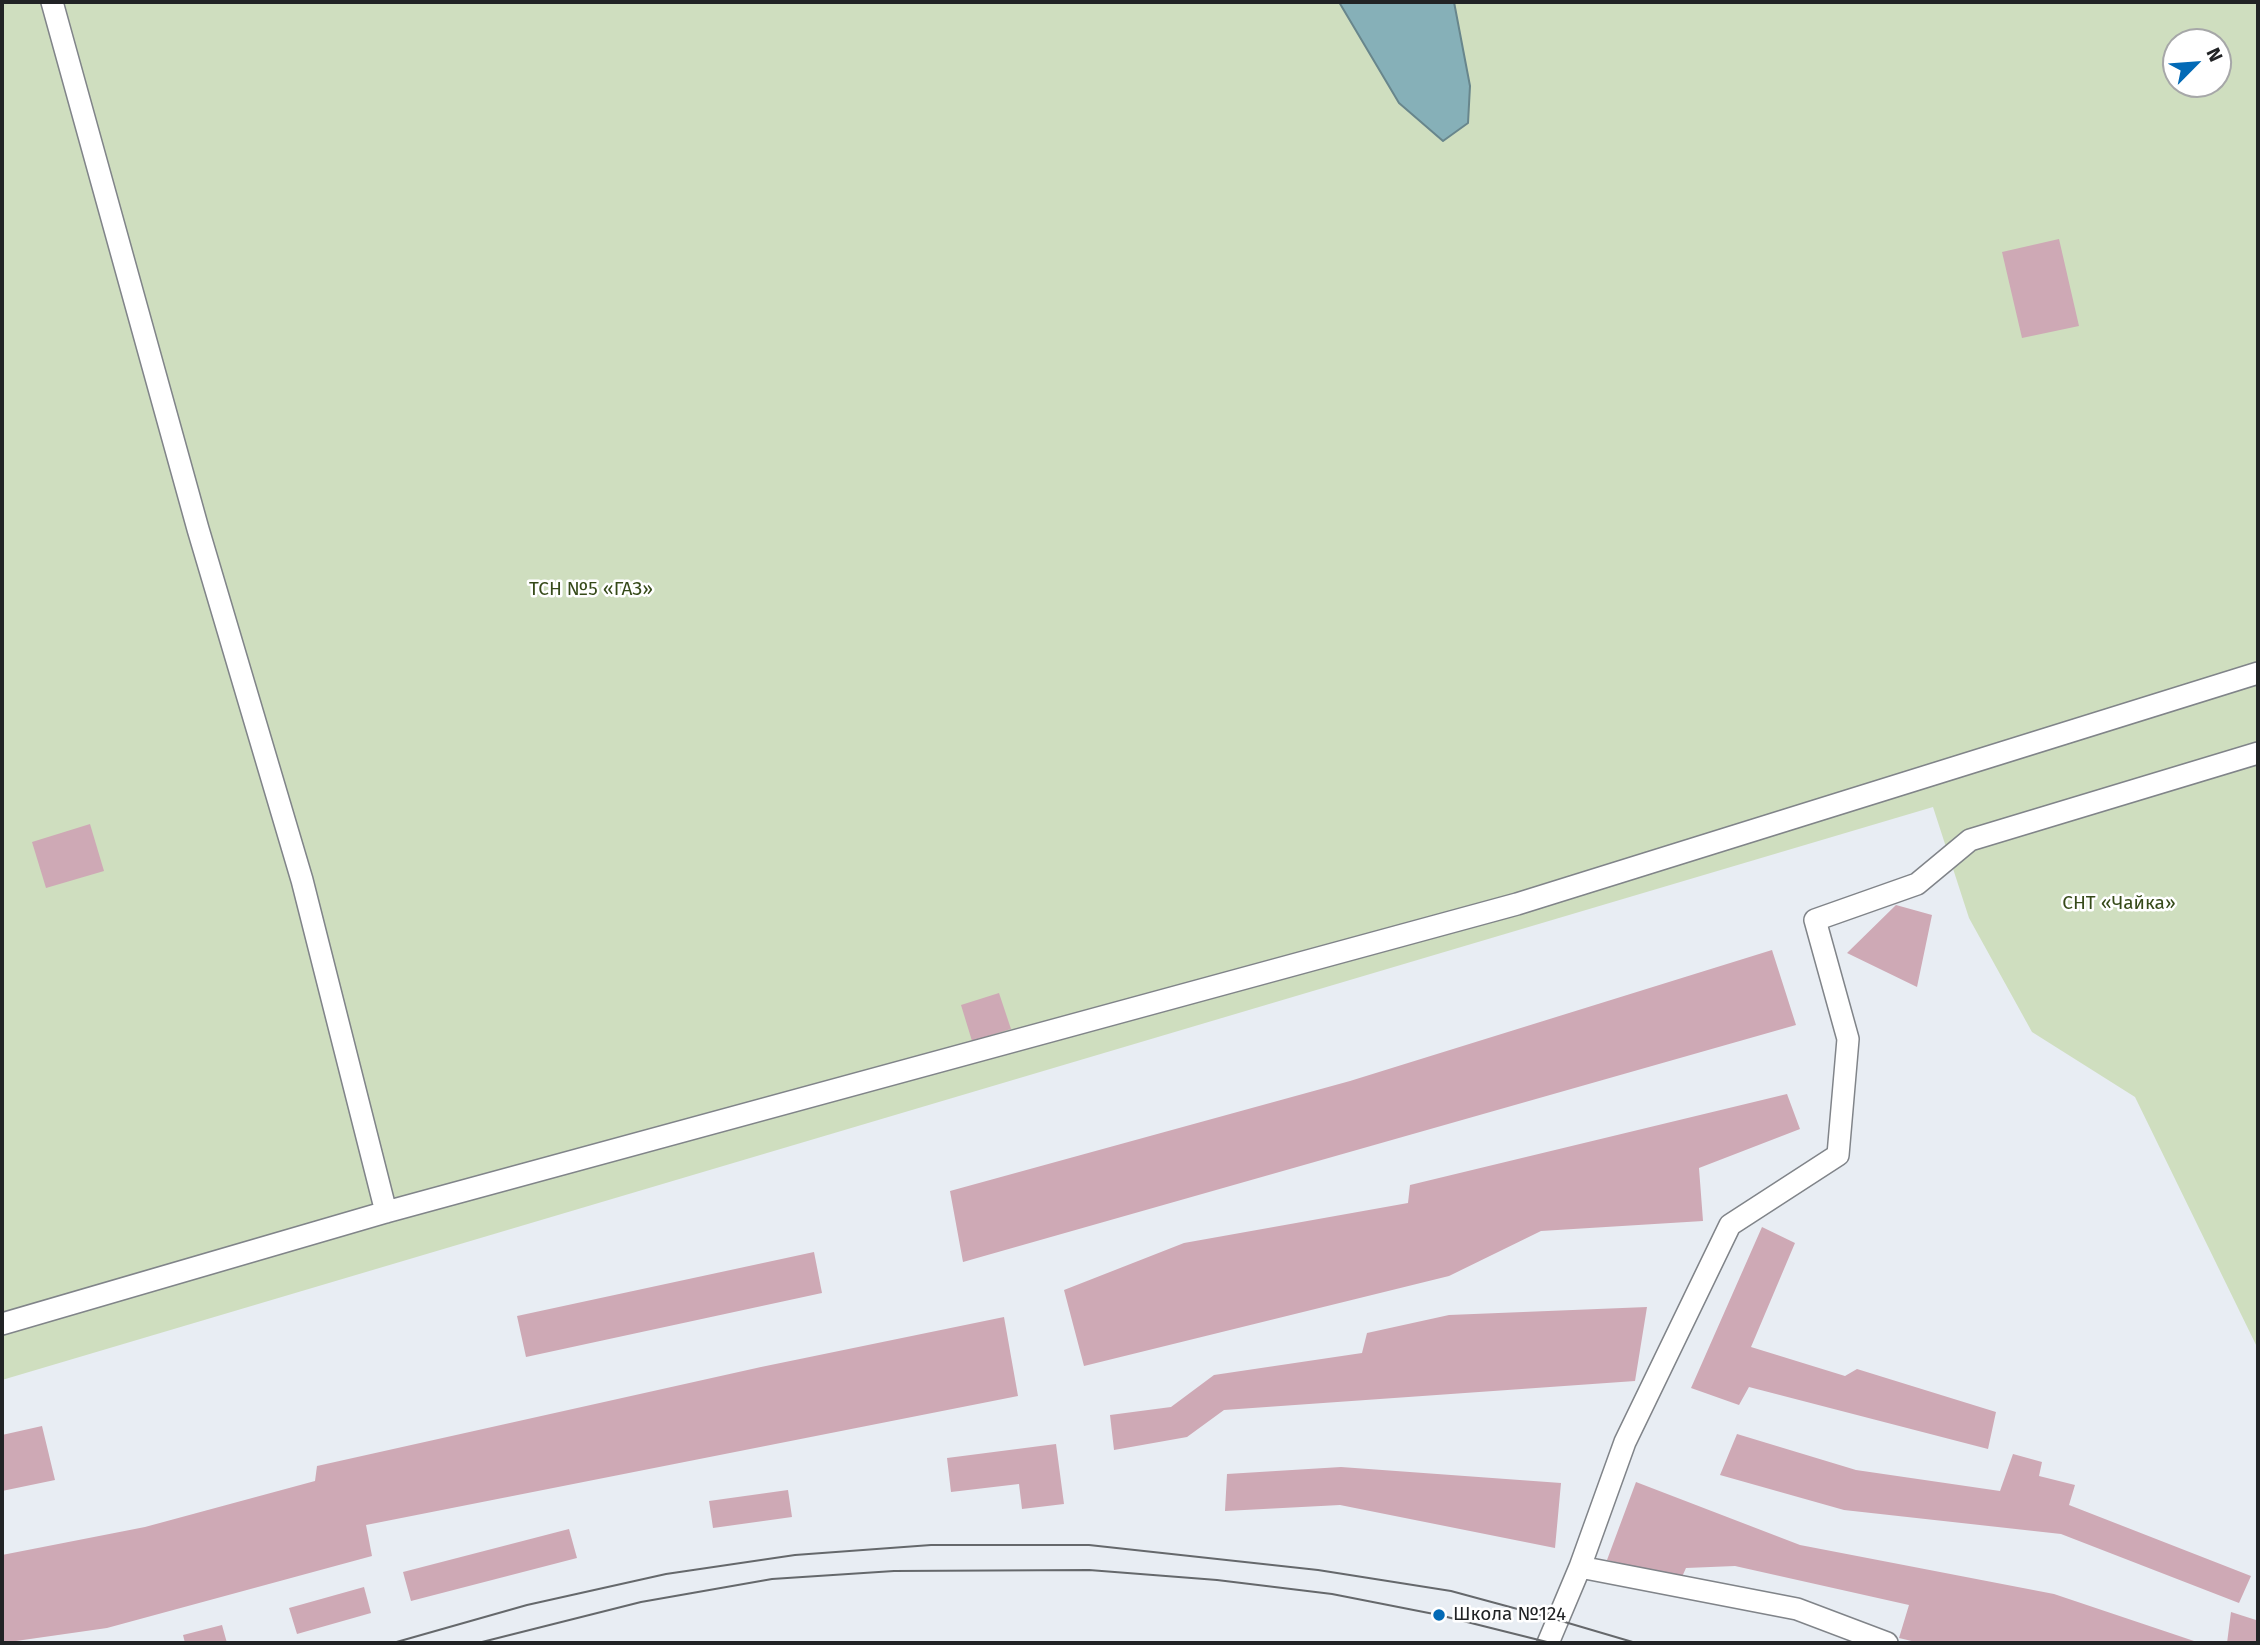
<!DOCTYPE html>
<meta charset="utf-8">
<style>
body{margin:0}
#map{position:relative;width:2260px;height:1645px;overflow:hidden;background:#e8edf3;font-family:"Fira Sans",sans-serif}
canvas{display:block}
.frame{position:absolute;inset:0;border:4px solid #212325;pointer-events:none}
.north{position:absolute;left:2162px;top:28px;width:70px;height:70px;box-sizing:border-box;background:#fff;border:2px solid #a6a7a8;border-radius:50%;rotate:65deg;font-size:19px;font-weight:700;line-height:28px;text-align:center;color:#212325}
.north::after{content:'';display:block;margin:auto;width:24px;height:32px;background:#036ab6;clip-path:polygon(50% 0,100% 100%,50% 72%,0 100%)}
</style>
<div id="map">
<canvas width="2260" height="1645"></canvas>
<div class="frame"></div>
<div class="north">N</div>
</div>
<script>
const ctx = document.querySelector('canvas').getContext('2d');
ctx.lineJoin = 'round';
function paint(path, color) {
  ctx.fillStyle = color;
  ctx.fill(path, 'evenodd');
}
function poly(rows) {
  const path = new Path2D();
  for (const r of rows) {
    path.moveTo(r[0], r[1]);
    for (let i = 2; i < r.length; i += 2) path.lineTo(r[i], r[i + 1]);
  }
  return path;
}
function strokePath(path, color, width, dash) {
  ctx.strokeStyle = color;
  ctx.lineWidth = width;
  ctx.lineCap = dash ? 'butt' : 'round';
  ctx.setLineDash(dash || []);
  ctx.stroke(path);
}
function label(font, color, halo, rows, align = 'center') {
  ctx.font = font + ' "Fira Sans",sans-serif';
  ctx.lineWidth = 5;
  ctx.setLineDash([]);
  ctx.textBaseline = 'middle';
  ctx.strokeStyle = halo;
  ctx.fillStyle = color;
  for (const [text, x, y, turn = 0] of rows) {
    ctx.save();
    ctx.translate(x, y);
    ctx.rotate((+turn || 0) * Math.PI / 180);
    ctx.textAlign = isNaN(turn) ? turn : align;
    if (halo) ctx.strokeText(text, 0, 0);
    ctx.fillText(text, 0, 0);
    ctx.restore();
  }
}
const green = poly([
 [2,2,2258,2,2258,1349,2135,1097,2032,1032,1969,918,1933,807,2,1380],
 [2176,42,2218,42,2218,84,2176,84]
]);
const water = poly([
 [1339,2,1454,2,1470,86,1468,123,1443,141,1399,103,1339,2]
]);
const building = poly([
 [2059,239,2079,326,2022,338,2002,252],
 [90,824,104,871,46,888,32,842],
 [1896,905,1932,915,1917,987,1847,953],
 [1772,950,1796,1025,963,1262,950,1191,1350,1081],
 [999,993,1011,1029,972,1041,961,1005],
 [1787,1094,1800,1129,1699,1168,1703,1221,1541,1231,1449,1276,1084,1366,1064,1290,1184,1243,1408,1203,1410,1185],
 [1762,1227,1795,1243,1751,1347,1845,1376,1857,1369,1996,1412,1988,1449,1749,1387,1739,1405,1691,1388],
 [814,1252,822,1293,526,1357,517,1316],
 [1647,1307,1635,1381,1224,1410,1187,1437,1114,1450,1110,1415,1171,1407,1214,1375,1362,1353,1367,1333,1449,1315],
 [1004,1317,1018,1396,366,1525,372,1556,107,1628,2,1643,2,1555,145,1527,315,1481,317,1466,761,1367],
 [42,1426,55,1480,2,1491,2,1435],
 [1737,1434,1856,1470,2000,1491,2013,1454,2042,1462,2039,1476,2075,1485,2069,1505,2251,1576,2239,1603,2061,1534,1844,1510,1720,1475],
 [1056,1444,1064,1504,1022,1509,1019,1484,951,1492,947,1458],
 [1341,1467,1561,1483,1555,1548,1340,1505,1225,1511,1227,1474],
 [1636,1482,1800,1545,2054,1594,2200,1643,1920,1643,1899,1638,1909,1605,1735,1566,1686,1568,1681,1579,1607,1560],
 [788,1490,792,1517,713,1528,709,1501],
 [569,1529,577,1558,411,1601,403,1572],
 [364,1587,371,1613,297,1634,289,1608],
 [2231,1612,2256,1620,2258,1643,2227,1643],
 [222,1625,227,1643,185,1643,183,1635]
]);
const lane = poly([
 [52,2,198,529,302,880,386,1212],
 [2,1324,386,1212,1517,904,2258,673],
 [1580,1567,1797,1609,1887,1643],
 [1548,1643,1580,1567,1625,1442,1730,1225,1838,1155,1848,1039,1815,920,1917,884,1970,840,2258,753]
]);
const tram = poly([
 [393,1643,527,1605,666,1574,795,1555,931,1545,1089,1545,1318,1570,1451,1591,1558,1620,1636,1643],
 [478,1643,641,1602,772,1579,894,1571,1089,1570,1217,1580,1332,1594,1439,1615,1551,1643]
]);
const markers = [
 [1439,1615,7,"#036ab6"]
];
const parkNames = [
 ["ТСН №5 «ГАЗ»",591,590],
 ["СНТ «Чайка»",2119,904]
];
const poiNames = [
 ["Школа №124",1453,1615]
];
paint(green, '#cfdebf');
paint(water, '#86b0b8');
strokePath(water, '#68868c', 2);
paint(building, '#cea9b5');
strokePath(lane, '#808489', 24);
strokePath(lane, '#fff', 21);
strokePath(tram, '#65686b', 2);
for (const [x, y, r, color] of markers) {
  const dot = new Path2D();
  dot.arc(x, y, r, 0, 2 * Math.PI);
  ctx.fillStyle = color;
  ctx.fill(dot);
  strokePath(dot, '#fff', 2.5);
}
label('19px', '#364a19', '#fff', parkNames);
label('19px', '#212325', '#fff', poiNames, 'left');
</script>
